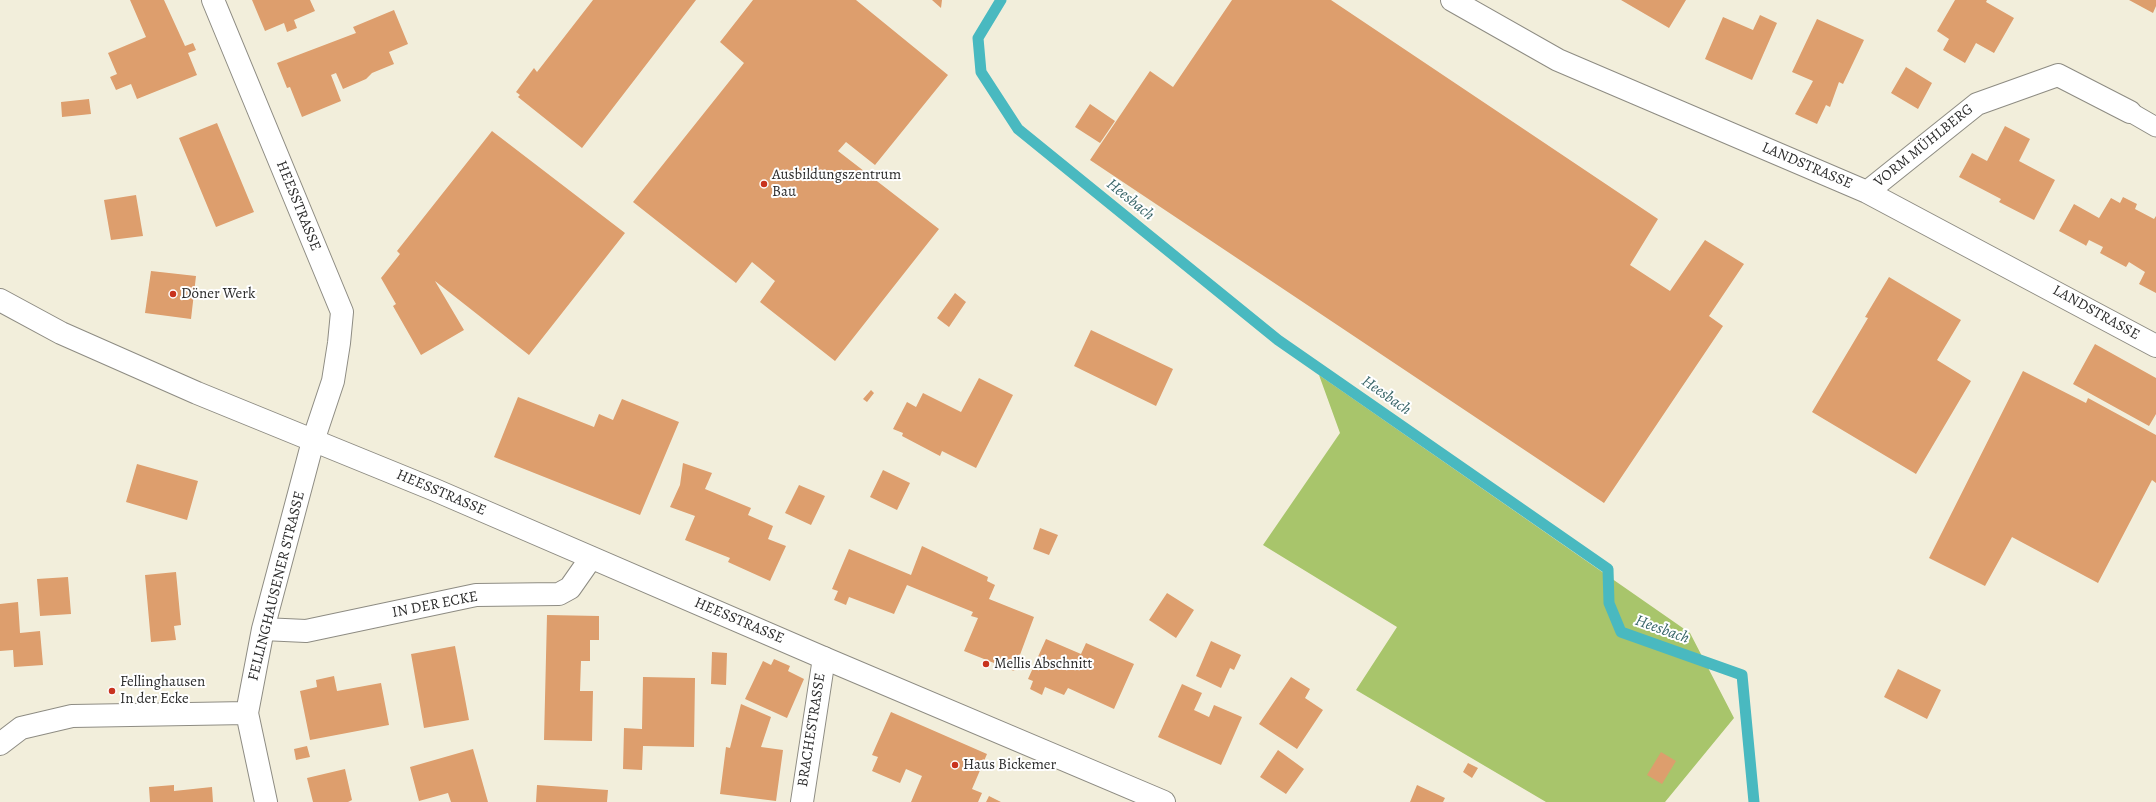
<!DOCTYPE html>
<meta charset="utf-8">
<style>
body{margin:0}
canvas{display:block;background:#f2eedb}
</style>
<canvas width="2156" height="802"></canvas>
<script>
const ctx = document.querySelector('canvas').getContext('2d');
ctx.lineJoin = 'round';
function paint(path, color) {
  ctx.fillStyle = color;
  ctx.fill(path, 'evenodd');
}
function poly(rows) {
  const path = new Path2D();
  for (const r of rows) {
    path.moveTo(r[0], r[1]);
    for (let i = 2; i < r.length; i += 2) path.lineTo(r[i], r[i + 1]);
  }
  return path;
}
function strokePath(path, color, width, dash) {
  ctx.strokeStyle = color;
  ctx.lineWidth = width;
  ctx.lineCap = dash ? 'butt' : 'round';
  ctx.setLineDash(dash || []);
  ctx.stroke(path);
}
function label(font, color, halo, rows, align = 'center') {
  ctx.font = font + ' Alegreya,serif';
  ctx.lineWidth = 4;
  ctx.setLineDash([]);
  ctx.textBaseline = 'middle';
  ctx.strokeStyle = halo;
  ctx.fillStyle = color;
  for (const [text, x, y, turn = 0] of rows) {
    ctx.save();
    ctx.translate(x, y);
    ctx.rotate((+turn || 0) * Math.PI / 180);
    ctx.textAlign = isNaN(turn) ? turn : align;
    if (halo) ctx.strokeText(text, 0, 0);
    ctx.fillText(text, 0, 0);
    ctx.restore();
  }
}
const green = poly([
 [1319,375,1690,633,1734,718,1665,802,1546,802,1356,690,1397,627,1263,545,1340,433]
]);
const stream = poly([
 [1001,0,978,38,981,72,1018,129,1278,340,1608,569,1609,603,1621,632,1742,675,1754,802]
]);
const building = poly([
 [130,0,164,0,185,46,193,43,196,50,188,53,197,75,137,99,131,84,116,90,110,77,117,74,108,53,146,37],
 [252,0,310,0,315,11,294,20,297,28,287,32,284,23,265,31],
 [593,0,696,0,582,148,518,97,520,95,516,92,534,68,537,72],
 [753,0,856,0,948,75,875,165,846,142,838,151,939,229,835,361,760,302,775,281,752,262,736,283,633,202,744,63,720,42],
 [932,0,942,0,941,8],
 [1232,0,1331,0,1658,219,1630,265,1670,291,1705,240,1744,264,1709,316,1723,326,1604,503,1090,160,1150,71,1173,87],
 [1621,0,1686,0,1669,28],
 [1955,0,1987,0,1986,2,2014,18,1994,53,1976,43,1965,63,1943,50,1949,39,1937,31],
 [2129,0,2156,0,2156,6,2153,13],
 [394,10,408,44,389,52,394,64,372,73,366,79,343,89,336,73,331,75,341,101,302,117,290,87,287,88,277,63,356,33,353,27],
 [1760,15,1777,23,1752,80,1705,59,1723,17,1753,30],
 [1817,19,1864,40,1843,84,1839,82,1830,107,1826,105,1817,124,1795,114,1813,81,1792,72],
 [1906,67,1932,83,1918,109,1891,93],
 [89,99,91,114,62,117,61,102],
 [1090,104,1115,121,1100,143,1075,127],
 [217,123,254,212,216,227,179,138],
 [2005,126,2030,139,2019,161,2055,180,2034,220,1999,202,2001,199,1959,177,1972,153,1987,161],
 [492,131,625,233,529,355,435,281,464,330,421,355,393,306,396,304,381,278,400,254,397,251],
 [136,195,143,236,111,240,104,200],
 [2123,197,2137,204,2135,209,2154,219,2156,216,2156,293,2139,284,2145,272,2129,262,2126,267,2100,253,2103,247,2089,240,2086,246,2085,245,2059,231,2074,204,2099,218,2111,198,2120,203],
 [151,271,196,276,191,319,145,313],
 [1889,277,1961,320,1937,360,1971,381,1916,474,1812,412,1868,318,1865,317],
 [955,293,966,302,949,327,937,318],
 [1091,330,1173,369,1156,406,1074,366],
 [2095,344,2156,378,2156,414,2149,426,2073,384],
 [2023,371,2086,403,2088,398,2156,435,2156,483,2152,480,2098,583,2012,537,1985,586,1929,558],
 [979,378,1013,395,976,468,942,451,940,456,902,436,903,433,893,429,907,402,916,407,923,393,961,412],
 [871,390,874,393,867,402,863,399],
 [518,397,594,427,599,414,613,420,622,399,679,422,640,515,494,457],
 [683,463,712,473,705,489,751,508,748,515,773,526,768,539,786,546,770,581,728,562,730,558,685,540,695,516,670,507,680,485],
 [137,464,198,481,187,520,126,502],
 [883,470,910,483,897,510,870,497],
 [799,485,825,496,811,525,785,513],
 [1040,528,1058,535,1049,555,1033,549],
 [922,546,988,577,987,581,995,585,989,599,1034,617,1014,671,964,651,978,618,971,616,973,612,907,585,894,614,849,597,846,605,834,600,838,591,832,589,849,549,911,575],
 [176,572,181,625,174,626,176,640,151,642,145,575],
 [68,577,71,614,40,616,37,579],
 [1167,593,1194,610,1176,638,1149,620],
 [18,602,20,633,40,631,43,665,14,667,13,650,0,651,0,604],
 [547,615,599,616,599,640,590,640,590,661,581,661,580,691,593,691,592,741,544,740],
 [1046,639,1081,654,1086,643,1134,664,1114,709,1068,688,1064,695,1045,687,1042,695,1030,689,1033,681,1028,679],
 [1211,641,1241,655,1234,670,1230,668,1221,688,1196,676],
 [455,646,469,720,424,728,411,654],
 [712,652,727,653,726,685,711,684],
 [774,659,790,666,788,671,804,679,787,718,745,699,763,661,771,665],
 [1898,669,1941,690,1927,719,1884,697],
 [334,676,337,691,381,683,389,725,310,740,300,691,317,687,316,680],
 [643,677,695,678,694,747,643,746,642,770,623,769,624,728,642,729],
 [1291,677,1310,689,1305,698,1323,710,1297,749,1259,724],
 [1182,684,1202,693,1194,710,1209,717,1214,705,1242,717,1221,765,1158,737],
 [741,704,771,717,761,747,783,750,776,801,720,794,726,747,730,748],
 [891,712,987,754,972,789,982,793,978,802,911,802,922,776,906,769,900,783,872,771,878,757,872,755],
 [307,746,310,757,296,760,294,749],
 [473,749,488,802,451,802,448,793,419,801,410,767],
 [1278,750,1304,769,1286,794,1260,777],
 [1661,752,1676,761,1662,784,1647,775],
 [1468,763,1478,768,1472,778,1463,772],
 [345,769,352,800,348,802,313,802,307,778],
 [174,785,174,791,212,787,213,802,150,802,149,787],
 [537,785,608,790,607,802,536,802],
 [1417,785,1445,798,1443,802,1410,802],
 [989,796,1001,802,986,802]
]);
const lane = poly([
 [2130,112,2156,127]
]);
const street = poly([
 [213,0,342,312,339,343,333,381,313,441,263,629,247,713,266,802],
 [1452,0,1558,60,1867,192,2156,346],
 [1867,192,1977,104,2058,75,2130,112],
 [263,629,306,631,476,595,559,594,570,588,591,558],
 [0,744,21,728,72,716,247,713],
 [802,802,824,658]
]);
const secondary = poly([
 [0,300,61,333,197,393,435,490,824,658,1164,802]
]);
const markers = [
 [764,184,4,"#c8321e"],
 [173,294,4,"#c8321e"],
 [986,664,4,"#c8321e"],
 [112,691,4,"#c8321e"],
 [955,765,4,"#c8321e"]
];
const streetNames = [
 ["VORM MÜHLBERG",1924,146,-39],
 ["LANDSTRASSE",1807,166,23],
 ["HEESSTRASSE",298,206,68],
 ["LANDSTRASSE",2096,313,29],
 ["HEESSTRASSE",441,493,23],
 ["FELLINGHAUSENER STRASSE",277,586,-76],
 ["IN DER ECKE",435,605,-11],
 ["HEESSTRASSE",739,621,23],
 ["BRACHESTRASSE",812,730,-81]
];
const poiNames = [
 ["Ausbildungszentrum",772,175],
 ["Bau",772,192],
 ["Döner Werk",181,294],
 ["Mellis Abschnitt",994,664],
 ["Fellinghausen",120,682],
 ["In der Ecke",120,699],
 ["Haus Bickemer",963,765]
];
const waterNames = [
 ["Heesbach",1130,200,39],
 ["Heesbach",1386,396,35],
 ["Heesbach",1662,630,20]
];
paint(green, '#a8c56b');
strokePath(stream, '#49b9c0', 11);
paint(building, '#dd9e6d');
strokePath(lane, '#8e8c83', 21);
strokePath(street, '#8e8c83', 24);
strokePath(secondary, '#8e8c83', 24);
strokePath(lane, '#fff', 19);
strokePath(street, '#fff', 22);
strokePath(secondary, '#fff', 22);
for (const [x, y, r, color] of markers) {
  const dot = new Path2D();
  dot.arc(x, y, r, 0, 2 * Math.PI);
  ctx.fillStyle = color;
  ctx.fill(dot);
  strokePath(dot, '#fff', 1.5);
}
label('15px', '#2b2b2b', '#fff', streetNames);
label('15px', '#2b2b2b', '#fff', poiNames, 'left');
label('italic 16px', '#376467', '#fff', waterNames);
</script>
